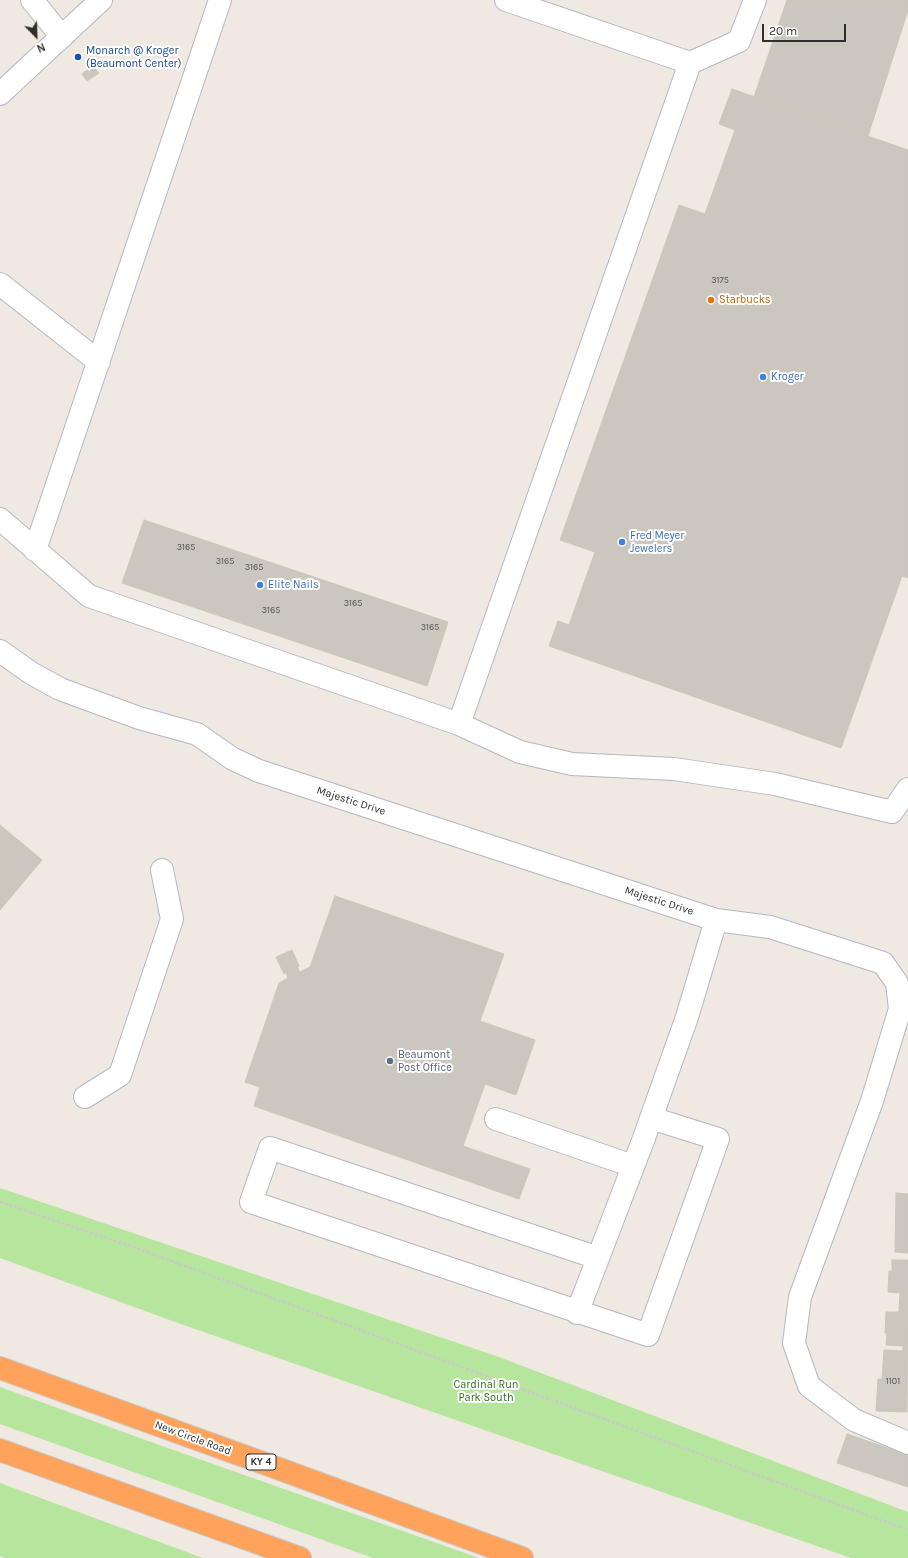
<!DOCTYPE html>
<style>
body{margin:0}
#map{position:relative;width:908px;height:1558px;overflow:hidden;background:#efe9e1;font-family:Karla,sans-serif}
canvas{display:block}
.north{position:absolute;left:16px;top:16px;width:40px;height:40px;-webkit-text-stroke:3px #fff;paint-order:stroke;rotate:157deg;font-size:11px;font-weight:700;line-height:16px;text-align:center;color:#2e2e2e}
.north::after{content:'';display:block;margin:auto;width:14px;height:18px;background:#2e2e2e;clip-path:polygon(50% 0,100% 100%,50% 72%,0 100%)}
.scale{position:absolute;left:762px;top:24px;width:84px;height:18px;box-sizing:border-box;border:2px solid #2e2e2e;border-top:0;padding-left:5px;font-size:12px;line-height:14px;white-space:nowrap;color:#2e2e2e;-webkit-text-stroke:3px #fff;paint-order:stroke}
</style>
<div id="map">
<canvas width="908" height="1558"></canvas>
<div class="north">N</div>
<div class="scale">20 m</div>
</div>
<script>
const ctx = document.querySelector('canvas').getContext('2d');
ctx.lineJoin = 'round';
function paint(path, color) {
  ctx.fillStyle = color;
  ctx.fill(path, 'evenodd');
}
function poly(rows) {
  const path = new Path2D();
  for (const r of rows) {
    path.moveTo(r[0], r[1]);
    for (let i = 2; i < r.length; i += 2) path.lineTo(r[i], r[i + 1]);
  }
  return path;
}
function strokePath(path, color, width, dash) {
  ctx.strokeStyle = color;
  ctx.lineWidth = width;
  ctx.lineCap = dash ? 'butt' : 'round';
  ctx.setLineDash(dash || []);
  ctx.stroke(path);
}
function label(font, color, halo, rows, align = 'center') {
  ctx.font = font + ' Karla,sans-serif';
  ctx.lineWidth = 4;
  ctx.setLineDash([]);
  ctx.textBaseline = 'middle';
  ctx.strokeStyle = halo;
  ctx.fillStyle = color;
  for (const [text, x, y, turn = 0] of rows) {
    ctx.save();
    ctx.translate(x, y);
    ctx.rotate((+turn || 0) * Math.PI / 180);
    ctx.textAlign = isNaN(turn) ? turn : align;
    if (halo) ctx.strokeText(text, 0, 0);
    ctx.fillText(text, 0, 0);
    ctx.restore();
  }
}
const green = poly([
 [0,1188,496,1356,908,1512,908,1558,851,1558,178,1323,0,1258],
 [0,1387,148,1441,479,1558,373,1558,0,1424],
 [0,1483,203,1558,5,1558,0,1556]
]);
const building = poly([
 [787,0,908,0,908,10,868,136,754,97,787,0],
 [93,66,99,73,87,81,82,74,93,66],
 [732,89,908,150,908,578,902,576,841,748,549,646,558,621,569,625,595,552,560,540,679,205,705,214,735,130,719,124,732,89],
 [144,520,448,622,427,686,122,583,144,520],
 [0,825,42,860,0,910,0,825],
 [335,896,504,954,480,1021,535,1040,516,1095,485,1084,463,1146,530,1169,519,1199,254,1106,260,1087,245,1082,279,983,288,978,286,972,284,974,276,957,292,950,299,966,297,967,300,972,310,967,335,896],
 [896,1193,908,1194,908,1253,895,1252,896,1193],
 [892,1260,908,1260,907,1412,876,1411,878,1379,882,1379,884,1350,903,1351,903,1346,886,1345,887,1333,885,1333,886,1312,899,1312,900,1293,888,1292,889,1271,892,1271,892,1260],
 [847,1434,908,1455,908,1487,837,1463,847,1434]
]);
const path = poly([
 [0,1202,133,1247,908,1530]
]);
const minor = poly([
 [32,0,62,37],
 [506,0,690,63],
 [0,94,101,0],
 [0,284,99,362],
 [0,519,89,596,459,724,520,752,572,764,674,769,775,784,892,812,908,789],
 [35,550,220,0],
 [0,651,31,673,60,689,139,718,197,734,233,759,259,771,716,920,770,927,883,963,897,983,900,1009,872,1101,800,1297,794,1343,809,1386,854,1420,908,1443],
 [459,724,690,63,739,41,755,0],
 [85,1097,120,1075,172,919,162,870],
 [496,1119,633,1166],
 [598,1258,270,1148,251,1202,648,1335,718,1139,651,1118],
 [577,1313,644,1138,687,1017,716,920]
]);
const highway = poly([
 [0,1368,266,1464,522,1558],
 [0,1450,300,1558]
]);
const markers = [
 [78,57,4,"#1a4fb4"],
 [711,300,4,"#e8710a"],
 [763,377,4,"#3f7fe0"],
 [622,542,4,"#3f7fe0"],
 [260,585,4,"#3f7fe0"],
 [390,1061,4,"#5c6f8a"]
];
const numberNames = [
 ["3175",720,280],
 ["3165",186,547],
 ["3165",225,561],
 ["3165",254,567],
 ["3165",353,603],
 ["3165",271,610],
 ["3165",430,627],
 ["1101",893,1381]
];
const shields = [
 [261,1462,30]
];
const shieldNames = [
 ["KY 4",261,1462]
];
const transitNames = [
 ["Monarch @ Kroger",86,51],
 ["(Beaumont Center)",86,64]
];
const foodNames = [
 ["Starbucks",719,300]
];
const shopNames = [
 ["Kroger",771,377],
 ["Fred Meyer",630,536],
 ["Jewelers",630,549],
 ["Elite Nails",268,585]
];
const streetNames = [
 ["Majestic Drive",351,801,18],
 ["Majestic Drive",659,901,18],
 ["New Circle Road",193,1438,20]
];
const serviceNames = [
 ["Beaumont",398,1055],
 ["Post Office",398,1068]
];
const parkNames = [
 ["Cardinal Run",486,1385],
 ["Park South",486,1398]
];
paint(green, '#b6e59e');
paint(building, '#cbc7bf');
strokePath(building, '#cbc5ba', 1);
strokePath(minor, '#b4b7c1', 24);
strokePath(highway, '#c9c9c9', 24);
strokePath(path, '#c9c9c9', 2.5, [3, 2]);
strokePath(minor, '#fff', 22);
strokePath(highway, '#ffa35c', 22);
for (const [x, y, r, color] of markers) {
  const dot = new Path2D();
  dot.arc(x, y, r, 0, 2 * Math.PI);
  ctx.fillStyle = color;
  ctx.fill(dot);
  strokePath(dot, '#fff', 1.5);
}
label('9px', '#555452', null, numberNames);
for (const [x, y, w] of shields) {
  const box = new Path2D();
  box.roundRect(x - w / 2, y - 8, w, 16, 3);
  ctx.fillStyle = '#fff';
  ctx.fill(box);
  strokePath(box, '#2e2e2e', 1);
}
label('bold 10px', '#2e2e2e', null, shieldNames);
label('11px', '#164399', '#fff', transitNames, 'left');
label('11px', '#c56008', '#fff', foodNames, 'left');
label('11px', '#366cbe', '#fff', shopNames, 'left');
label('11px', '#2e2e2e', '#fff', streetNames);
label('11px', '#4e5e75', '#fff', serviceNames, 'left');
label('11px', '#2c6e1b', '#fff', parkNames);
</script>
